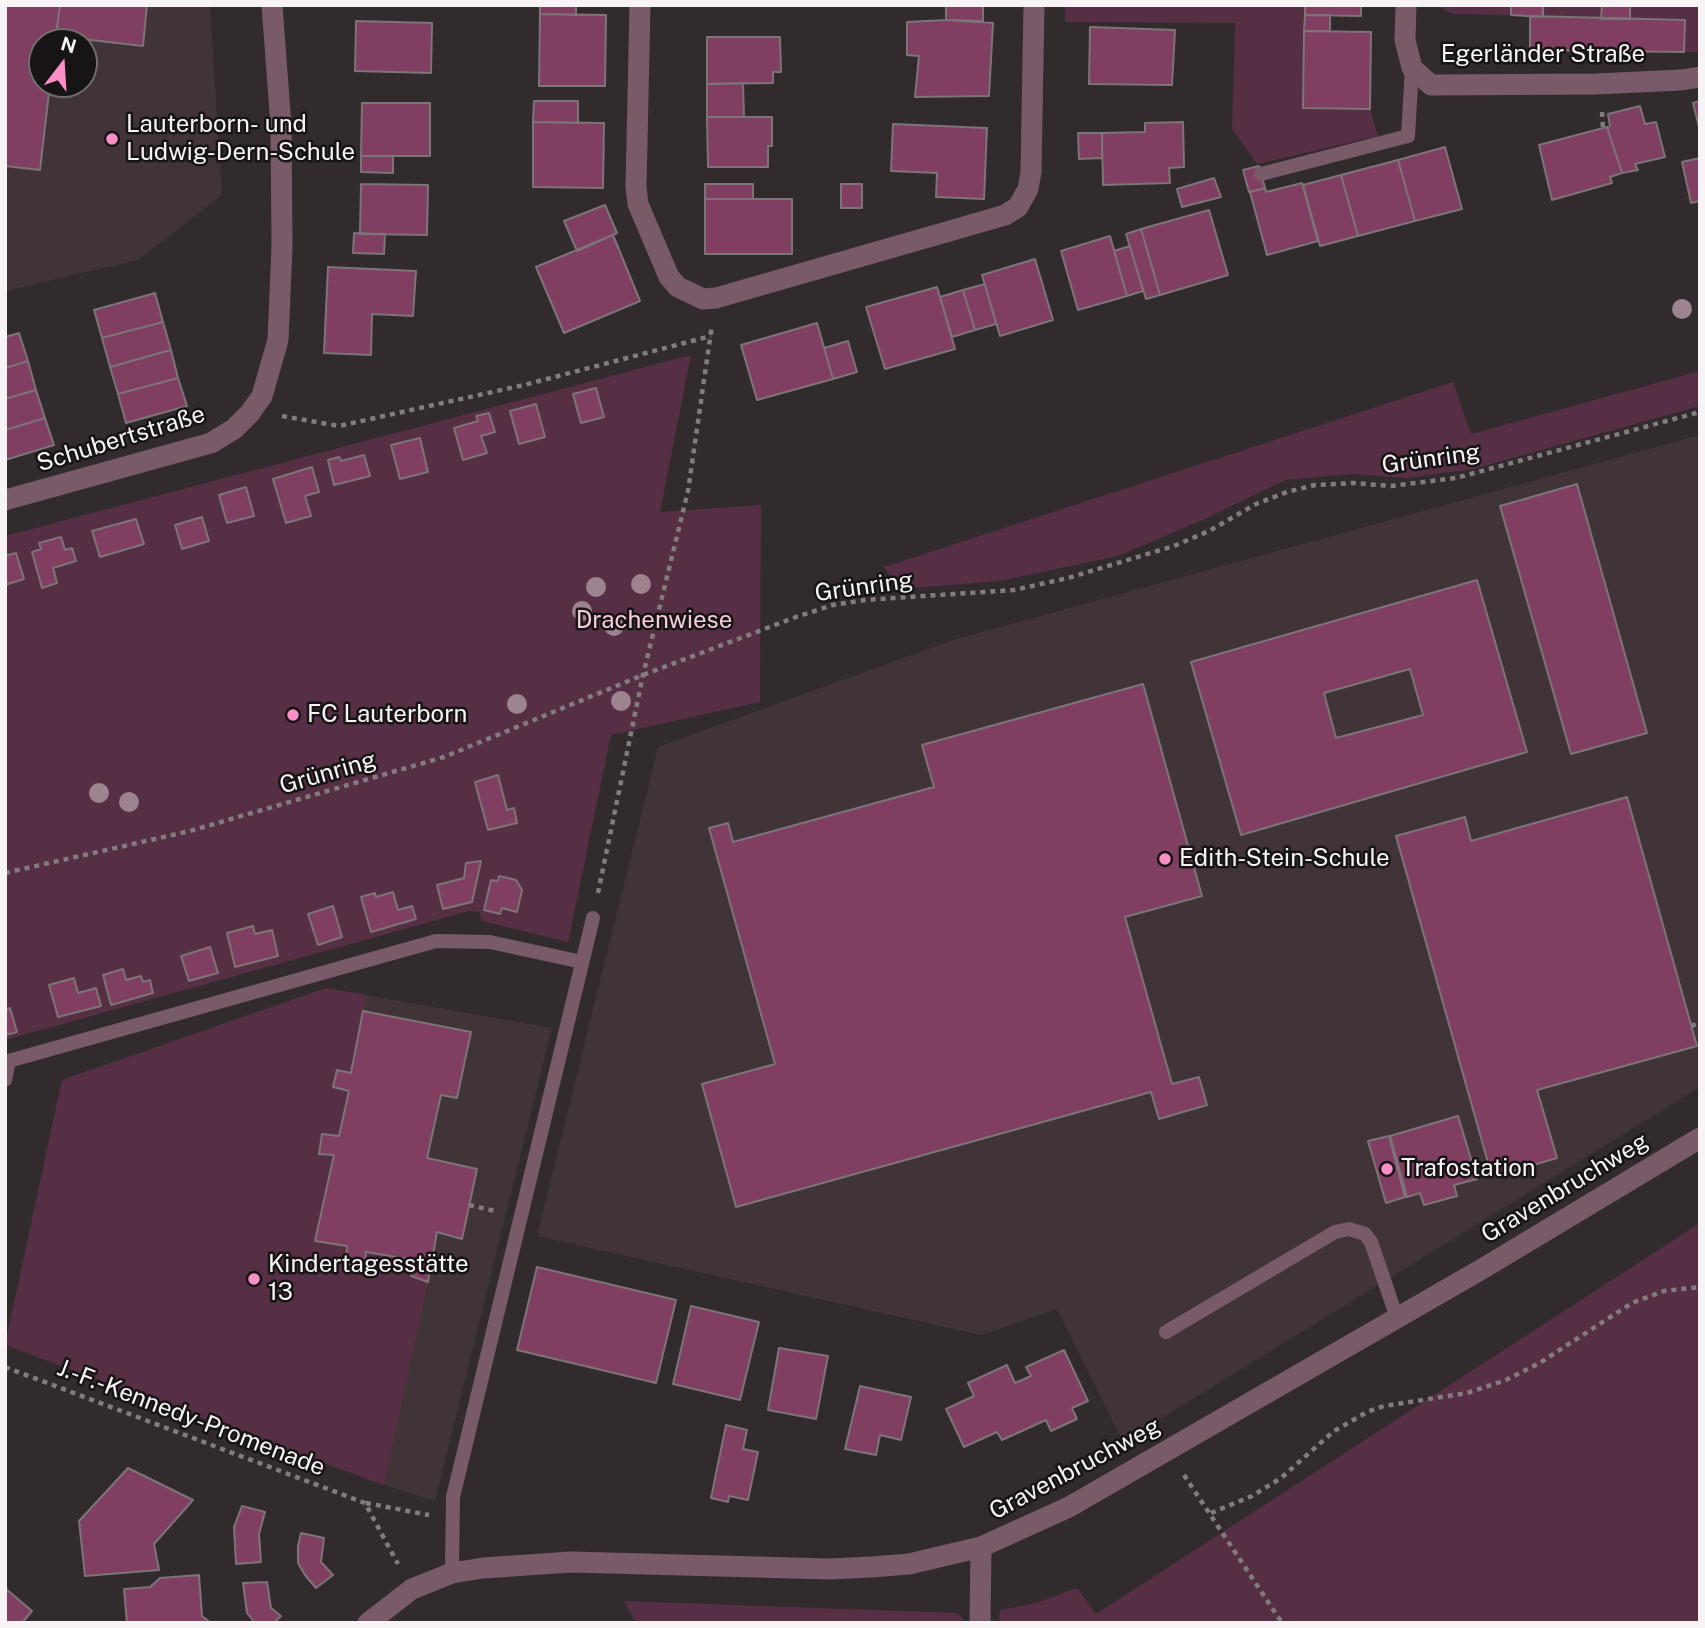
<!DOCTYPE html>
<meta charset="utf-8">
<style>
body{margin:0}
#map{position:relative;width:1705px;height:1628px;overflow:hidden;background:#312b2e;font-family:"Public Sans",sans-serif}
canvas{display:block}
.frame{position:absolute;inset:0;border:7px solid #f8f3f5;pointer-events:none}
.north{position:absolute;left:28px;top:28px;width:70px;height:70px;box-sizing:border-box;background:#171416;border:2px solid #716d6f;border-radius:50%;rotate:17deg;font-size:19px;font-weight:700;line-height:28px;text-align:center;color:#f8f3f5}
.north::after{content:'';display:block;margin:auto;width:24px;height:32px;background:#fa8fc6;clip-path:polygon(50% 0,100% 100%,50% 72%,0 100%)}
</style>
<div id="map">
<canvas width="1705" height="1628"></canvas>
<div class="frame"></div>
<div class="north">N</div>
</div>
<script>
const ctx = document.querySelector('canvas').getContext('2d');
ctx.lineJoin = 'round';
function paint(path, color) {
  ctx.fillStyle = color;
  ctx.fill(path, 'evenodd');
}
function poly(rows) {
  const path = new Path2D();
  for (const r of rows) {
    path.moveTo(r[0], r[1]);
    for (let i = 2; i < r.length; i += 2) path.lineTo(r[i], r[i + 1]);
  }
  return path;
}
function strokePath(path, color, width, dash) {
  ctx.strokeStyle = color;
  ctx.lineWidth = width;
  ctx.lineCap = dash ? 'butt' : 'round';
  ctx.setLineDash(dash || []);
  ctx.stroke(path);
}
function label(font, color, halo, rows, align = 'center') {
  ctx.font = font + ' "Public Sans",sans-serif';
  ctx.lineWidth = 5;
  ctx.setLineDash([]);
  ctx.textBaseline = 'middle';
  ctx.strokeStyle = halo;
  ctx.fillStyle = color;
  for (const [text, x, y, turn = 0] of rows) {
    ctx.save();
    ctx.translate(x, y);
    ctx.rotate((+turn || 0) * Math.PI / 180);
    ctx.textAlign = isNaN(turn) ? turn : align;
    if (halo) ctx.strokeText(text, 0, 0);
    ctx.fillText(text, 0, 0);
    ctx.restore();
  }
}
const built = poly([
 [5,5,210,5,222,195,138,260,5,291],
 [42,42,84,42,84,84,42,84],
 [1700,435,1700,1087,1123,1442,1057,1309,981,1335,537,1236,658,747,953,640],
 [326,988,552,1028,435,1501,384,1485,5,1345,62,1080]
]);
const green = poly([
 [1065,5,1305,5,1303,107,1370,109,1378,136,1257,164,1232,129,1235,23,1065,22],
 [1438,5,1511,5,1511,15,1454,14,1444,10],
 [1543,5,1602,5,1601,19,1543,17],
 [1630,5,1700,5,1700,52,1684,52,1684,20,1630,19],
 [691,355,660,512,761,505,760,702,611,735,568,942,481,921,480,912,469,911,5,1040,5,536],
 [1700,371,1700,406,1473,469,1406,478,1352,474,1285,480,1205,519,1118,556,999,581,901,589,884,567,1453,382,1471,434],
 [326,988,367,995,351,1073,337,1070,333,1087,349,1091,339,1136,322,1134,319,1153,334,1155,315,1240,347,1246,346,1264,364,1264,366,1252,414,1260,411,1276,428,1282,384,1485,5,1345,62,1080],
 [1700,1223,1700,1623,999,1623,1000,1610,1036,1603,1077,1588,1096,1614],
 [624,1601,956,1613,962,1617,965,1623,636,1623]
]);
const building = poly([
 [5,5,60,5,55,42,42,42,42,84,50,84,40,170,5,166,5,5],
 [60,5,147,5,143,46,56,36,60,5],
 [540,5,576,5,576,15,540,14,540,5],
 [946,5,983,5,983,21,946,20,946,5],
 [1305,5,1361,5,1361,16,1305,15,1305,5],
 [1511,5,1543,5,1543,17,1511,15,1511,5],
 [1602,5,1630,5,1630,19,1601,19,1602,5],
 [540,14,606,15,605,86,539,86,540,14],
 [1305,15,1330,15,1330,31,1304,31,1305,15],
 [1530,16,1685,20,1684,52,1530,50,1530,16],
 [946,20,993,23,989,96,915,97,919,56,907,55,907,22,946,20],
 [356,21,432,23,431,73,355,71,356,21],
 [1090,27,1175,30,1172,85,1089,84,1090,27],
 [1304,31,1371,32,1370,109,1303,108,1304,31],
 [707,37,780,37,781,72,773,72,773,83,707,84,707,37],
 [743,83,744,117,707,117,707,84,743,83],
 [534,101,578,101,578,123,533,122,534,101],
 [1700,101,1700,131,1693,103,1700,101],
 [362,103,430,103,430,156,361,156,362,103],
 [1640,106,1645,124,1656,122,1665,157,1635,164,1638,170,1622,173,1607,127,1610,126,1608,114,1640,106],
 [707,117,772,117,772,146,768,146,768,167,708,167,707,117],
 [533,122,604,123,603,188,533,187,533,122],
 [1183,122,1184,167,1169,168,1170,183,1103,185,1102,133,1145,132,1145,123,1183,122],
 [893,124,987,128,984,199,936,197,937,173,891,171,893,124],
 [1607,127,1622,173,1610,177,1612,183,1552,200,1539,145,1607,127],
 [1078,133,1102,133,1102,158,1079,159,1078,133],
 [1445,147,1462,209,1415,221,1398,160,1445,147],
 [361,156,393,156,393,173,361,172,361,156],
 [1700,158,1700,201,1691,203,1682,162,1700,158],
 [1398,160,1415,221,1358,236,1341,175,1398,160],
 [1259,166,1265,188,1249,192,1243,170,1259,166],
 [1341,175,1358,236,1320,246,1303,185,1341,175],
 [1214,178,1221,197,1182,207,1177,189,1214,178],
 [1302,183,1318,241,1267,255,1250,192,1265,188,1266,192,1302,183],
 [361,184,428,185,427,235,360,234,361,184],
 [705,184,753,184,753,199,705,199,705,184],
 [841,184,862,184,862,208,841,208,841,184],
 [705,199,792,199,792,254,705,254,705,199],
 [605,205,617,233,577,251,564,221,605,205],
 [1209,210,1228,275,1160,295,1141,229,1209,210],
 [1141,229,1160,295,1146,299,1126,234,1141,229],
 [354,233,385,234,384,254,353,253,354,233],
 [613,235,640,301,564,333,536,267,613,235],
 [1110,236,1127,296,1078,310,1061,251,1110,236],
 [1130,246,1143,291,1127,296,1114,251,1130,246],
 [1035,259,1053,320,1000,336,982,275,1035,259],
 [328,267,416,271,413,316,372,314,371,355,324,353,328,267],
 [985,284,996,324,975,330,963,290,985,284],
 [937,287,955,349,885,369,866,307,937,287],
 [963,290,975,330,952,337,940,297,963,290],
 [155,293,163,322,102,338,94,310,155,293],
 [163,322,171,350,110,367,102,338,163,322],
 [817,323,833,379,757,400,741,345,817,323],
 [19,333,28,361,5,368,5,337,19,333],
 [848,341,857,372,833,379,824,348,848,341],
 [171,350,178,378,118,394,110,367,171,350],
 [28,361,36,390,5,399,5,368,28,361],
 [178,378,187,406,126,423,118,394,178,378],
 [596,388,604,417,581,423,573,394,596,388],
 [36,390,45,418,5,430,5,399,36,390],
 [536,404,545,437,519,444,510,411,536,404],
 [489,413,495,432,481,436,487,453,463,460,454,428,478,421,476,416,489,413],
 [45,418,54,445,5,460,5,430,45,418],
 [420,438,428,472,400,479,391,445,420,438],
 [364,455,370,476,334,485,328,460,339,457,341,461,364,455],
 [312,467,319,492,305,496,311,516,286,523,273,479,312,467],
 [1577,484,1647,733,1571,754,1500,506,1577,484],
 [246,487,254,516,227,523,219,495,246,487],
 [202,517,209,541,182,549,175,525,202,517],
 [136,519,144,544,100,557,92,531,136,519],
 [61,537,65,550,72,548,76,561,53,568,57,583,42,588,32,552,41,549,39,543,61,537],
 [16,553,24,579,5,585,5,556,16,553],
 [1477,580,1527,752,1241,835,1191,662,1477,580],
 [1410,669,1423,715,1336,738,1324,693,1410,669],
 [1143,684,1202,896,1125,917,1172,1084,1199,1077,1207,1105,1159,1119,1151,1092,736,1207,702,1084,775,1064,709,828,728,823,733,842,934,787,922,745,1143,684],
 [498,775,507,810,514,808,517,823,488,830,475,782,498,775],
 [1627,797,1697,1046,1537,1090,1557,1158,1492,1177,1396,836,1465,817,1471,841,1627,797],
 [481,861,472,902,443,909,437,885,464,878,466,863,481,861],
 [499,876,516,880,522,890,517,912,502,908,500,914,484,910,491,880,498,881,499,876],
 [393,892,398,910,412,906,416,919,371,932,361,897,375,893,376,897,393,892],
 [333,906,342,937,318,945,308,914,333,906],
 [253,926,255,934,272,930,278,956,235,967,227,933,253,926],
 [210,947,218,973,189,981,181,956,210,947],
 [123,969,126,980,141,976,143,982,150,980,153,993,111,1005,103,975,123,969],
 [74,978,78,993,96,988,101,1006,58,1017,49,985,74,978],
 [10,1008,17,1032,5,1035,5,1009,10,1008],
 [363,1011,471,1032,457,1098,441,1095,427,1158,477,1169,462,1239,437,1232,428,1282,411,1276,414,1260,366,1252,364,1265,346,1264,347,1246,315,1241,334,1155,319,1154,322,1134,339,1136,349,1091,333,1087,337,1070,351,1073,363,1011],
 [1458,1116,1477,1179,1454,1185,1457,1196,1424,1205,1420,1193,1407,1197,1390,1136,1458,1116],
 [1389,1136,1405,1197,1386,1203,1368,1141,1389,1136],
 [537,1267,676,1300,656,1383,517,1350,537,1267],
 [691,1306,759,1322,740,1400,673,1384,691,1306],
 [779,1348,828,1356,816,1419,768,1410,779,1348],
 [1064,1350,1088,1401,1072,1408,1077,1419,1051,1431,1046,1420,1002,1440,997,1432,964,1447,946,1409,974,1396,968,1383,1007,1365,1015,1383,1031,1376,1026,1367,1064,1350],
 [860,1386,911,1397,901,1440,880,1435,876,1455,845,1449,860,1386],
 [726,1425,747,1430,743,1449,758,1452,748,1500,729,1496,728,1502,711,1498,726,1425],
 [128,1468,193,1500,154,1544,159,1570,85,1576,79,1521,128,1468],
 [242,1506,265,1512,259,1534,261,1562,236,1564,234,1527,242,1506],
 [301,1533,324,1538,321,1562,333,1575,316,1588,305,1575,298,1563,298,1546,301,1533],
 [199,1575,202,1616,211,1623,127,1623,124,1589,150,1587,160,1578,199,1575],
 [267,1582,271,1608,281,1616,274,1623,255,1623,247,1613,243,1583,267,1582],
 [5,1588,32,1611,22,1623,5,1623,5,1588]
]);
const path = poly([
 [1602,112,1603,129],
 [282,416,339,426,524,385,711,336],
 [5,873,190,831,444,757,643,675,796,617,833,605,865,600,1014,590,1068,578,1174,546,1209,531,1256,504,1287,492,1315,485,1353,483,1391,486,1456,478,1700,412],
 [598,893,643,675,688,491,712,325],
 [1691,1026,1700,1023],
 [469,1205,495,1211],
 [5,1367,365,1503,398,1564],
 [1184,1475,1282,1623],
 [366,1503,429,1515],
 [1211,1513,1252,1496,1281,1478,1334,1431,1367,1412,1384,1406,1467,1393,1506,1380,1538,1364,1632,1303,1664,1291,1700,1287]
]);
const lane = poly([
 [1261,174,1408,136,1412,68],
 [5,1062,436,941,490,942,582,962],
 [5,1080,9,1061],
 [1166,1332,1335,1232,1349,1229,1365,1234,1371,1242,1397,1318],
 [452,1573,453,1497,593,918]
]);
const street = poly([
 [640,5,636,187,638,204,669,277,678,287,703,299,716,298,988,220,1005,215,1018,207,1028,189,1031,172,1034,5],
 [1406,5,1405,40,1412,68,1431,85,1596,84,1681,80,1700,77],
 [5,500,211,443,234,429,250,413,262,396,278,340,282,247,281,126,272,5],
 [368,1623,412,1589,452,1573,483,1568,571,1562,830,1569,871,1567,909,1564,981,1547,1069,1507,1482,1269,1700,1138],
 [980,1623,981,1547]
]);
const trees = [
 [1682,309],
 [641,584],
 [596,587],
 [582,611],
 [614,626],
 [621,701],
 [517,704],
 [99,793],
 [129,802]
];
const markers = [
 [112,139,7,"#fa8fc6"],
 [293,715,7,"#fa8fc6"],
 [1165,859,7,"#fa8fc6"],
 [1387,1169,7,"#fa8fc6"],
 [254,1279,7,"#fa8fc6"]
];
const streetNames = [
 ["Egerländer Straße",1543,55],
 ["Schubertstraße",121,439,-17],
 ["Grünring",1431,459,-8],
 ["Grünring",864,587,-8],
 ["Grünring",328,773,-16],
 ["Gravenbruchweg",1565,1188,-31],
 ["J.-F.-Kennedy-Promenade",191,1418,21],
 ["Gravenbruchweg",1075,1469,-28]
];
const poiNames = [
 ["Lauterborn- und",126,125],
 ["Ludwig-Dern-Schule",126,153],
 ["FC Lauterborn",307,715],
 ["Edith-Stein-Schule",1179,859],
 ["Trafostation",1401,1169],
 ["Kindertagesstätte",268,1265],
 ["13",268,1293]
];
const parkNames = [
 ["Drachenwiese",654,621]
];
paint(built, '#403439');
paint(green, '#572f44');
paint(building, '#803e61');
strokePath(building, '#7c7478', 2);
strokePath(path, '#827c7f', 4.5, [5, 5]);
strokePath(lane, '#795a68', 14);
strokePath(street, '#795a68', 21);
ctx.fillStyle = '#9d838f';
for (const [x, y] of trees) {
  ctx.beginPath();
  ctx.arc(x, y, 10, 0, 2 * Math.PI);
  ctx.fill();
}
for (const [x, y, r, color] of markers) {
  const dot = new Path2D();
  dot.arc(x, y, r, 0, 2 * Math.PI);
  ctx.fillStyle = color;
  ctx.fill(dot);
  strokePath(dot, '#171416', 2.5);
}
label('24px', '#f8f3f5', '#171416', streetNames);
label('24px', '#f8f3f5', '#171416', poiNames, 'left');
label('24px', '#f5cbde', '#171416', parkNames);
</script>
